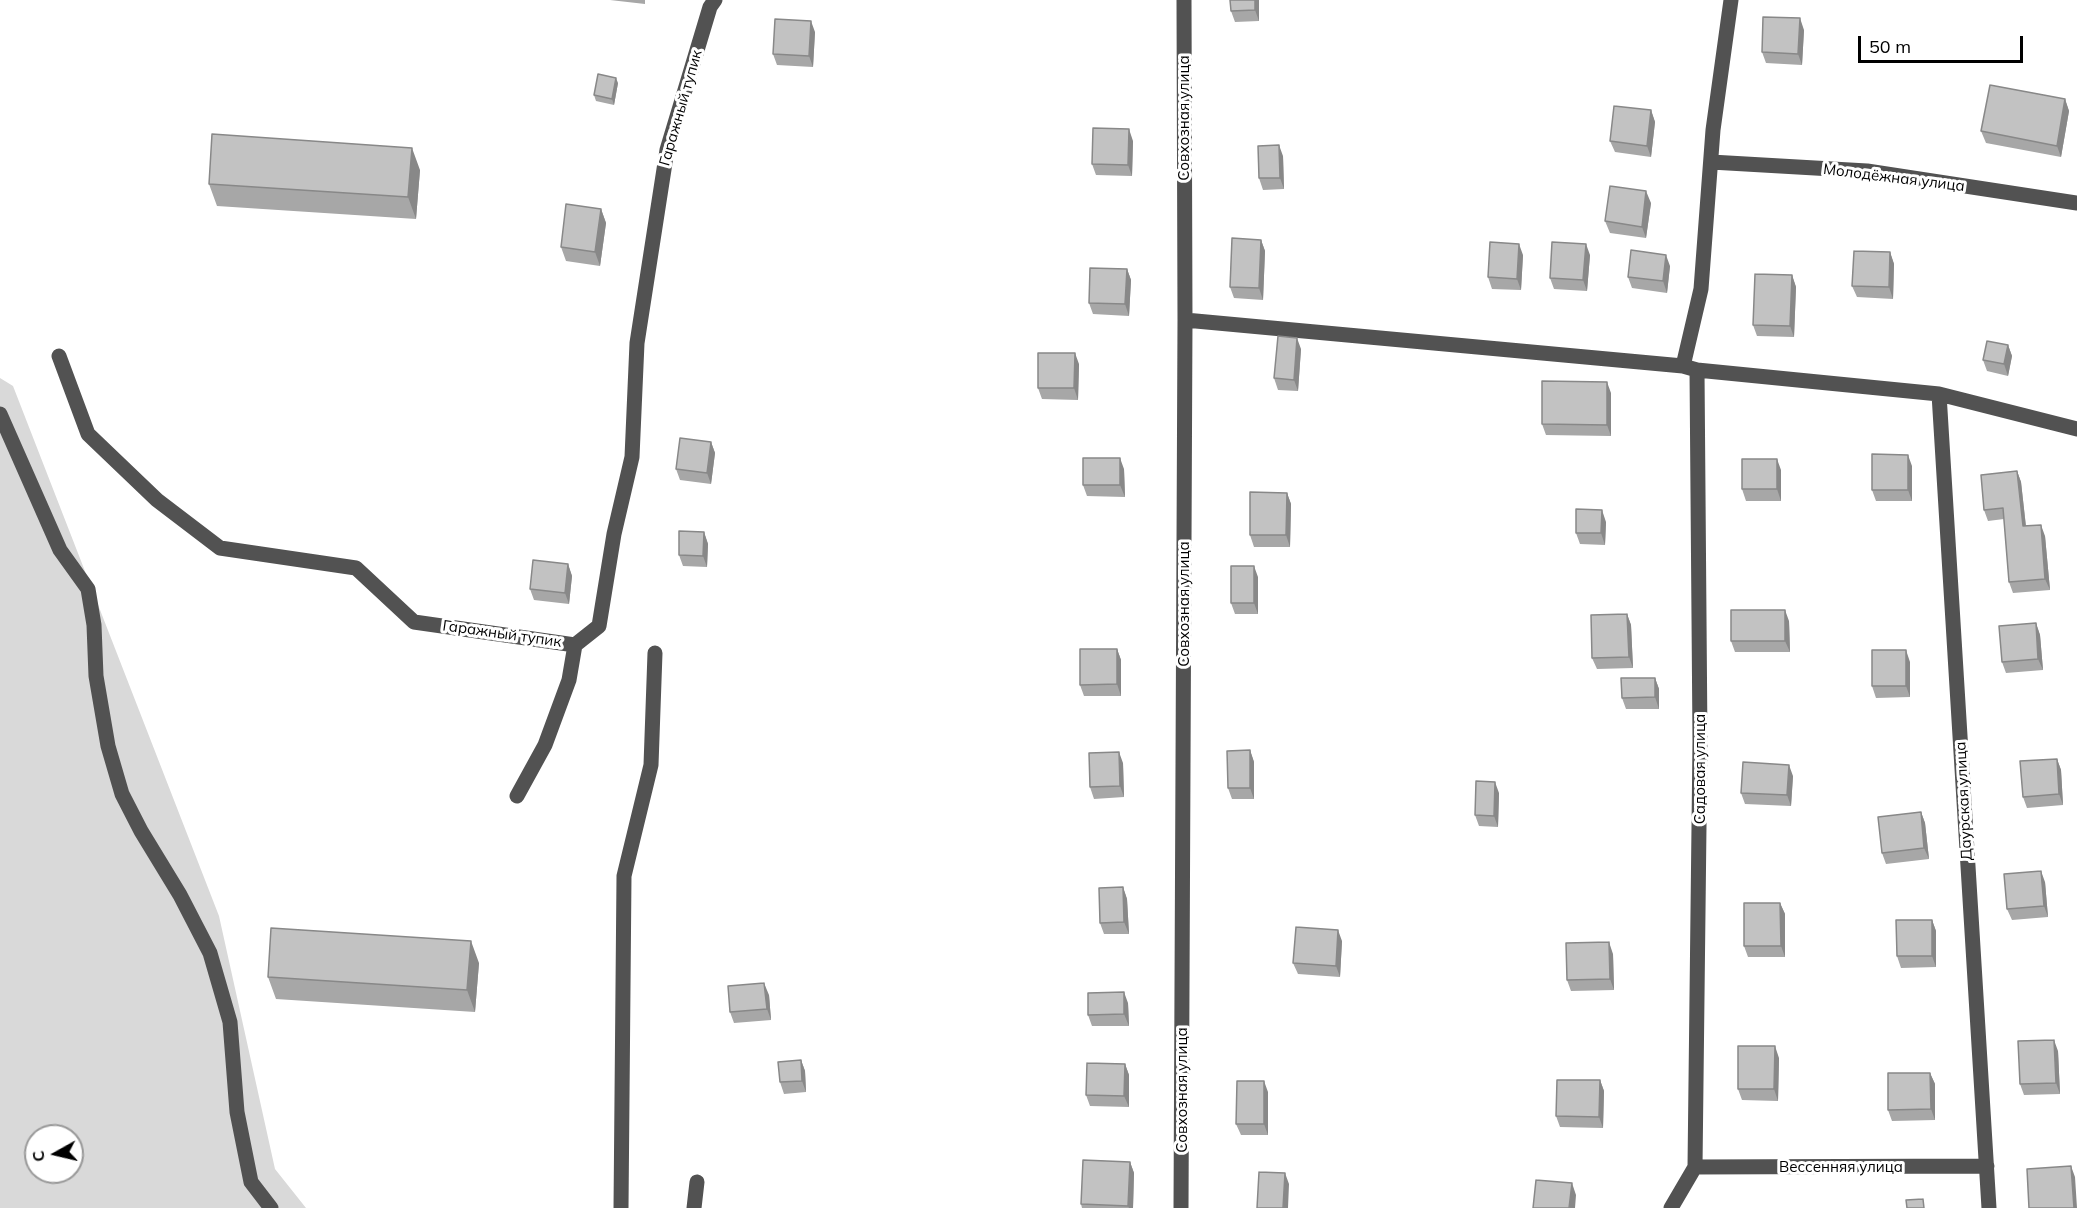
<!DOCTYPE html>
<meta charset="utf-8">
<style>
body{margin:0}
#map{position:relative;width:2077px;height:1208px;overflow:hidden;background:#fff;font-family:Mulish,sans-serif}
canvas{display:block}
.north{position:absolute;left:24px;top:1124px;width:60px;height:60px;box-sizing:border-box;background:#fff;border:2px solid #999;border-radius:50%;rotate:262deg;font-size:16px;font-weight:700;line-height:24px;text-align:center;color:#000}
.north::after{content:'';display:block;margin:auto;width:21px;height:27px;background:#000;clip-path:polygon(50% 0,100% 100%,50% 72%,0 100%)}
.scale{position:absolute;left:1858px;top:36px;width:165px;height:27px;box-sizing:border-box;border:3px solid #000;border-top:0;padding-left:8px;font-size:18px;line-height:21px;white-space:nowrap;color:#000;-webkit-text-stroke:4px #fff;paint-order:stroke}
</style>
<div id="map">
<canvas width="2077" height="1208"></canvas>
<div class="north">С</div>
<div class="scale">50 m</div>
</div>
<script>
const ctx = document.querySelector('canvas').getContext('2d');
ctx.lineJoin = 'round';
function paint(path, color) {
  ctx.fillStyle = color;
  ctx.fill(path, 'evenodd');
}
function poly(rows) {
  const path = new Path2D();
  for (const r of rows) {
    path.moveTo(r[0], r[1]);
    for (let i = 2; i < r.length; i += 2) path.lineTo(r[i], r[i + 1]);
  }
  return path;
}
function strokePath(path, color, width, dash) {
  ctx.strokeStyle = color;
  ctx.lineWidth = width;
  ctx.lineCap = dash ? 'butt' : 'round';
  ctx.setLineDash(dash || []);
  ctx.stroke(path);
}
function label(font, color, halo, rows, align = 'center') {
  ctx.font = font + ' Mulish,sans-serif';
  ctx.lineWidth = 6;
  ctx.setLineDash([]);
  ctx.textBaseline = 'middle';
  ctx.strokeStyle = halo;
  ctx.fillStyle = color;
  for (const [text, x, y, turn = 0] of rows) {
    ctx.save();
    ctx.translate(x, y);
    ctx.rotate((+turn || 0) * Math.PI / 180);
    ctx.textAlign = isNaN(turn) ? turn : align;
    if (halo) ctx.strokeText(text, 0, 0);
    ctx.fillText(text, 0, 0);
    ctx.restore();
  }
}
const green = poly([
 [0,378,13,386,219,916,275,1169,306,1208,0,1208],
 [36,1136,72,1136,72,1172,36,1172]
]);
const minor = poly([
 [1711,162,1867,171,2077,203],
 [1185,320,1683,366,1697,370,1939,394,2077,429],
 [59,356,88,434,157,500,220,548,356,568,414,622,575,645,599,626,614,534,632,457,637,343,667,150,710,7,715,0],
 [1683,366,1701,289,1713,130,1731,0],
 [1939,394,1989,1208],
 [0,414,60,550,88,589,94,625,96,676,108,746,122,794,141,831,180,895,210,953,230,1022,237,1112,251,1182,271,1208],
 [517,796,545,745,569,680,575,645],
 [1695,1167,1987,1166],
 [621,1208,624,876,651,765,655,653],
 [694,1208,697,1182],
 [1181,1208,1185,320,1184,0],
 [1671,1208,1695,1167,1700,741,1697,370]
]);
const wall = poly([
 [610,0,645,0,645,4],
 [1259,0,1259,21,1235,22,1231,11],
 [1804,30,1802,65,1766,63,1762,52],
 [815,32,813,67,777,65,773,54],
 [618,83,614,105,596,101,594,95],
 [2065,99,2069,111,2061,157,1986,143,1981,131],
 [1651,110,1655,122,1651,157,1615,152,1610,141],
 [1133,141,1132,176,1096,175,1092,164],
 [1283,156,1284,189,1263,190,1259,178],
 [420,170,416,219,217,206,209,184],
 [1651,203,1646,238,1610,233,1605,221],
 [601,209,606,223,600,266,566,261,561,247],
 [1261,240,1265,251,1263,300,1234,298,1230,287],
 [1890,252,1894,264,1893,299,1857,297,1852,286],
 [1523,255,1521,290,1492,289,1488,277],
 [1590,255,1587,291,1554,289,1550,278],
 [1670,266,1667,293,1632,288,1628,277],
 [1127,269,1131,280,1129,316,1093,314,1089,303],
 [1792,275,1796,287,1794,337,1757,336,1753,325],
 [2008,345,2012,356,2008,376,1987,371,1983,360],
 [1301,349,1298,391,1278,390,1274,378],
 [1079,364,1078,400,1042,399,1038,388],
 [1611,393,1611,436,1546,435,1542,424],
 [711,442,715,453,711,484,680,480,676,469],
 [1912,466,1912,501,1876,501,1872,490],
 [1124,469,1125,497,1087,496,1083,485],
 [1781,470,1781,501,1746,501,1742,489],
 [2017,471,2021,482,2026,526,2045,536,2050,590,2013,593,2009,582,2004,519,1988,521,1984,510],
 [1287,493,1291,504,1290,547,1254,547,1250,535],
 [1606,522,1605,545,1580,544,1576,533],
 [704,532,708,544,707,567,683,566,679,555],
 [568,564,572,576,569,604,534,600,530,589],
 [1258,577,1258,614,1235,614,1231,603],
 [1627,614,1631,625,1633,668,1597,669,1592,658],
 [1789,621,1790,652,1735,652,1731,641],
 [2036,623,2040,635,2043,670,2006,673,2002,662],
 [1117,649,1121,660,1121,696,1084,696,1080,685],
 [1910,662,1910,697,1876,698,1872,686],
 [1655,678,1659,689,1659,709,1626,709,1622,698],
 [1250,750,1254,762,1254,799,1232,799,1228,788],
 [2057,759,2061,770,2063,805,2027,808,2023,797],
 [1123,763,1124,797,1094,799,1090,787],
 [1793,776,1791,806,1745,804,1741,793],
 [1499,793,1498,827,1479,826,1475,815],
 [1921,812,1925,823,1929,859,1886,864,1882,853],
 [2045,882,2048,917,2012,920,2007,909],
 [1123,887,1127,899,1129,934,1104,934,1100,923],
 [1780,903,1785,914,1785,957,1748,957,1744,946],
 [1932,920,1936,931,1936,967,1901,968,1897,956],
 [1342,941,1340,977,1298,974,1293,963],
 [1613,954,1614,990,1571,991,1567,980],
 [479,963,475,1012,276,999,268,977],
 [769,995,771,1020,734,1023,730,1012],
 [1128,1003,1129,1026,1092,1026,1088,1015],
 [2058,1051,2060,1094,2024,1095,2020,1084],
 [1779,1058,1778,1101,1742,1100,1738,1089],
 [801,1060,805,1071,806,1092,784,1094,780,1082],
 [1125,1064,1129,1075,1129,1107,1090,1106,1086,1095],
 [1930,1073,1935,1084,1935,1120,1892,1121,1888,1110],
 [1600,1080,1604,1091,1603,1128,1560,1127,1556,1116],
 [1268,1092,1268,1135,1241,1135,1236,1124],
 [1130,1162,1134,1173,1133,1208,1082,1208,1081,1204]
]);
const shadedWall = poly([
 [1255,0,1259,0,1259,21,1255,10],
 [1800,18,1804,30,1802,65,1798,54],
 [811,21,815,32,813,67,809,56],
 [616,78,618,83,614,105,612,99],
 [2065,99,2069,111,2061,157,2057,146],
 [1651,110,1655,122,1651,157,1647,146],
 [1129,129,1133,141,1132,176,1128,165],
 [1279,145,1283,156,1284,189,1280,178],
 [412,148,420,170,416,219,408,197],
 [1646,191,1651,203,1646,238,1642,227],
 [601,209,606,223,600,266,595,252],
 [1261,240,1265,251,1263,300,1259,288],
 [1519,244,1523,255,1521,290,1517,279],
 [1586,244,1590,255,1587,291,1583,280],
 [1890,252,1894,264,1893,299,1889,287],
 [1666,255,1670,266,1667,293,1663,281],
 [1127,269,1131,280,1129,316,1125,304],
 [1792,275,1796,287,1794,337,1790,326],
 [1297,338,1301,349,1298,391,1294,380],
 [2008,345,2012,356,2008,376,2004,364],
 [1075,353,1079,364,1078,400,1074,388],
 [1607,382,1611,393,1611,436,1607,425],
 [711,442,715,453,711,484,707,473],
 [1908,455,1912,466,1912,501,1908,490],
 [1120,458,1124,469,1125,497,1120,485],
 [1777,459,1781,470,1781,501,1777,489],
 [2017,471,2021,482,2027,537,2023,526],
 [1287,493,1291,504,1290,547,1286,535],
 [1602,510,1606,522,1605,545,1601,533],
 [2041,525,2045,536,2050,590,2045,579],
 [704,532,708,544,707,567,703,556],
 [568,564,572,576,569,604,565,593],
 [1254,566,1258,577,1258,614,1254,603],
 [1785,610,1789,621,1790,652,1785,641],
 [1627,614,1631,625,1633,668,1629,657],
 [2036,623,2040,635,2043,670,2038,659],
 [1117,649,1121,660,1121,696,1117,684],
 [1906,650,1910,662,1910,697,1906,686],
 [1655,678,1659,689,1659,709,1655,697],
 [1250,750,1254,762,1254,799,1250,788],
 [1119,752,1123,763,1124,797,1120,786],
 [2057,759,2061,770,2063,805,2059,794],
 [1789,765,1793,776,1791,806,1787,795],
 [1495,782,1499,793,1498,827,1494,816],
 [1921,812,1925,823,1929,859,1924,848],
 [2041,871,2045,882,2048,917,2044,906],
 [1123,887,1127,899,1129,934,1124,922],
 [1780,903,1785,914,1785,957,1781,946],
 [1932,920,1936,931,1936,967,1932,956],
 [1338,930,1342,941,1340,977,1336,966],
 [471,941,479,963,475,1012,467,990],
 [1609,942,1613,954,1614,990,1610,979],
 [764,983,769,995,771,1020,767,1009],
 [1124,992,1128,1003,1129,1026,1124,1014],
 [2054,1040,2058,1051,2060,1094,2056,1083],
 [1775,1046,1779,1058,1778,1101,1774,1089],
 [801,1060,805,1071,806,1092,802,1081],
 [1125,1064,1129,1075,1129,1107,1124,1096],
 [1930,1073,1935,1084,1935,1120,1931,1109],
 [1600,1080,1604,1091,1603,1128,1599,1117],
 [1264,1081,1268,1092,1268,1135,1264,1124],
 [1130,1162,1134,1173,1133,1208,1129,1208,1128,1206],
 [2071,1166,2075,1177,2077,1208,2074,1208],
 [1285,1173,1289,1184,1288,1208,1283,1208],
 [1572,1183,1576,1195,1575,1208,1569,1208]
]);
const building = poly([
 [1230,0,1255,0,1255,10,1231,11,1230,0],
 [1763,17,1800,18,1798,54,1762,52,1763,17],
 [775,19,811,21,809,56,773,54,775,19],
 [598,74,616,78,612,99,594,95,598,74],
 [1990,85,2065,99,2057,146,1981,131,1990,85],
 [1614,106,1651,110,1647,146,1610,141,1614,106],
 [1093,128,1129,129,1128,165,1092,164,1093,128],
 [212,134,412,148,408,197,209,184,212,134],
 [1279,145,1280,178,1259,178,1258,146,1279,145],
 [1610,186,1646,191,1642,227,1605,221,1610,186],
 [566,204,601,209,595,252,561,247,566,204],
 [1232,238,1261,240,1259,288,1230,287,1232,238],
 [1490,242,1519,244,1517,279,1488,277,1490,242],
 [1552,242,1586,244,1583,280,1550,278,1552,242],
 [1631,250,1666,255,1663,281,1628,277,1631,250],
 [1854,251,1890,252,1889,287,1852,286,1854,251],
 [1090,268,1127,269,1125,304,1089,303,1090,268],
 [1755,274,1792,275,1790,326,1753,325,1755,274],
 [1278,336,1297,338,1294,380,1274,378,1278,336],
 [1987,341,2008,345,2004,364,1983,360,1987,341],
 [1038,353,1075,353,1074,388,1038,388,1038,353],
 [1542,381,1607,382,1607,425,1542,424,1542,381],
 [680,438,711,442,707,473,676,469,680,438],
 [1872,454,1908,455,1908,490,1872,490,1872,454],
 [1083,458,1120,458,1120,485,1083,485,1083,458],
 [1742,459,1777,459,1777,489,1742,489,1742,459],
 [2017,471,2023,526,2041,525,2045,579,2009,582,2003,508,1984,510,1981,475,2017,471],
 [1250,492,1287,493,1286,535,1250,535,1250,492],
 [1576,509,1602,510,1601,533,1576,533,1576,509],
 [679,531,704,532,703,556,679,555,679,531],
 [533,560,568,564,565,593,530,589,533,560],
 [1231,566,1254,566,1254,603,1231,603,1231,566],
 [1731,610,1785,610,1785,641,1731,641,1731,610],
 [1627,614,1629,657,1592,658,1591,615,1627,614],
 [2036,623,2038,659,2002,662,1999,626,2036,623],
 [1080,649,1117,649,1117,684,1080,685,1080,649],
 [1872,650,1906,650,1906,686,1872,686,1872,650],
 [1621,678,1655,678,1655,697,1622,698,1621,678],
 [1250,750,1250,788,1228,788,1227,751,1250,750],
 [1119,752,1120,786,1090,787,1089,753,1119,752],
 [2057,759,2059,794,2023,797,2020,761,2057,759],
 [1743,762,1789,765,1787,795,1741,793,1743,762],
 [1476,781,1495,782,1494,816,1475,815,1476,781],
 [1921,812,1924,848,1882,853,1878,817,1921,812],
 [2041,871,2044,906,2007,909,2004,874,2041,871],
 [1123,887,1124,922,1100,923,1099,888,1123,887],
 [1744,903,1780,903,1781,946,1744,946,1744,903],
 [1896,920,1932,920,1932,956,1897,956,1896,920],
 [1296,927,1338,930,1336,966,1293,963,1296,927],
 [271,928,471,941,467,990,268,977,271,928],
 [1609,942,1610,979,1567,980,1566,943,1609,942],
 [764,983,767,1009,730,1012,728,986,764,983],
 [1124,992,1124,1014,1088,1015,1088,993,1124,992],
 [2054,1040,2056,1083,2020,1084,2018,1041,2054,1040],
 [1738,1046,1775,1046,1774,1089,1738,1089,1738,1046],
 [801,1060,802,1081,780,1082,778,1062,801,1060],
 [1087,1063,1125,1064,1124,1096,1086,1095,1087,1063],
 [1888,1073,1930,1073,1931,1109,1888,1110,1888,1073],
 [1557,1080,1600,1080,1599,1117,1556,1116,1557,1080],
 [1237,1081,1264,1081,1264,1124,1236,1124,1237,1081],
 [1083,1160,1130,1162,1128,1206,1081,1204,1083,1160],
 [2071,1166,2074,1208,2029,1208,2027,1169,2071,1166],
 [1259,1172,1285,1173,1283,1208,1257,1208,1259,1172],
 [1536,1180,1572,1183,1569,1208,1533,1208,1536,1180],
 [1923,1199,1924,1208,1907,1208,1906,1200,1923,1199]
]);
const streetNames = [
 ["Гаражный тупик",681,108,-74],
 ["Совхозная улица",1184,118,-90],
 ["Молодёжная улица",1894,178,7],
 ["Совхозная улица",1184,604,-90],
 ["Гаражный тупик",502,634,8],
 ["Садовая улица",1700,769,-90],
 ["Даурская улица",1964,801,-93],
 ["Совхозная улица",1182,1090,-90],
 ["Вессенняя улица",1841,1167]
];
paint(green, '#d9d9d9');
strokePath(minor, '#525252', 15);
paint(wall, '#a7a7a7');
paint(shadedWall, '#888');
paint(building, '#c2c2c2');
strokePath(building, '#888', 1.5);
label('15px', '#000', '#fff', streetNames);
</script>
